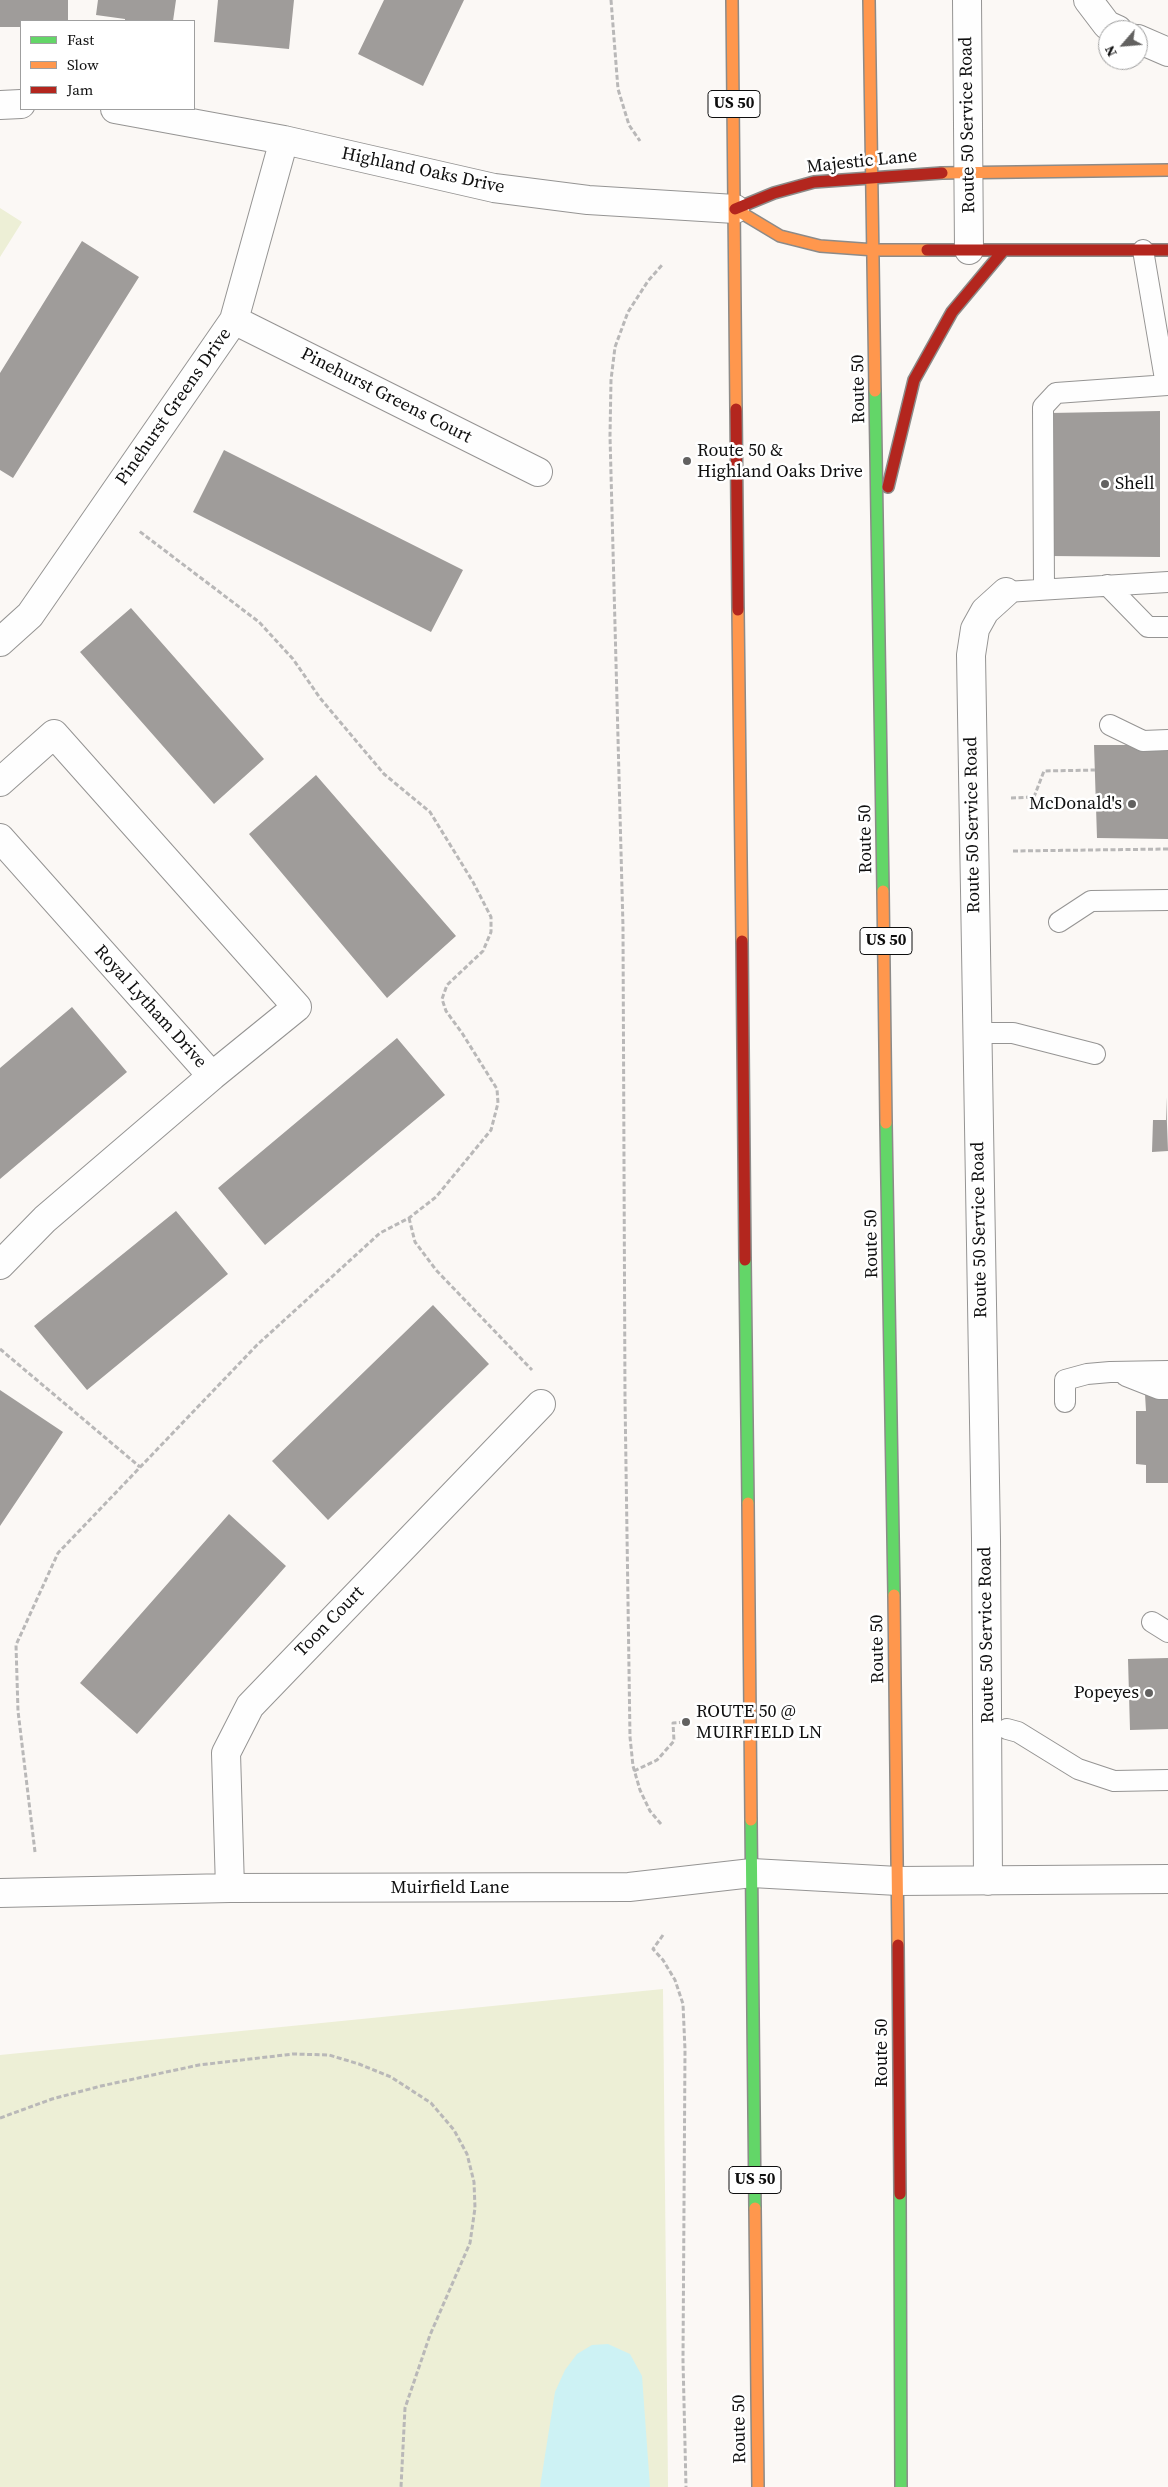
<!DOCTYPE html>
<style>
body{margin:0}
#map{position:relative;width:1168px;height:2487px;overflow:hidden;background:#fbf8f5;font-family:"Source Serif 4",serif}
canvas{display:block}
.legend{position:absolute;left:20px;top:20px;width:175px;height:90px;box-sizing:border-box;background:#fff;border:1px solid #9f9f9f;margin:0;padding:6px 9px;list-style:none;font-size:15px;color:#0f0f0f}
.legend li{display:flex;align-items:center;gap:10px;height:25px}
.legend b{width:25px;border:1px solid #9f9f9f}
.north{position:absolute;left:1098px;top:20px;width:50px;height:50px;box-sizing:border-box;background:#fff;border:1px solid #9f9f9f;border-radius:50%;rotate:243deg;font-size:14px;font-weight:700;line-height:20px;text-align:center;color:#0f0f0f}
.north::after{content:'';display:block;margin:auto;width:18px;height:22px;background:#626160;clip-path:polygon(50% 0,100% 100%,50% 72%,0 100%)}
</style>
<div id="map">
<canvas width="1168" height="2487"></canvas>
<ul class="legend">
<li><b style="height:6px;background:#63d668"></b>Fast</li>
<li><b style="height:6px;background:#ff974d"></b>Slow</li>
<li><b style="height:6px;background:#b3261e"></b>Jam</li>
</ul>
<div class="north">N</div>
</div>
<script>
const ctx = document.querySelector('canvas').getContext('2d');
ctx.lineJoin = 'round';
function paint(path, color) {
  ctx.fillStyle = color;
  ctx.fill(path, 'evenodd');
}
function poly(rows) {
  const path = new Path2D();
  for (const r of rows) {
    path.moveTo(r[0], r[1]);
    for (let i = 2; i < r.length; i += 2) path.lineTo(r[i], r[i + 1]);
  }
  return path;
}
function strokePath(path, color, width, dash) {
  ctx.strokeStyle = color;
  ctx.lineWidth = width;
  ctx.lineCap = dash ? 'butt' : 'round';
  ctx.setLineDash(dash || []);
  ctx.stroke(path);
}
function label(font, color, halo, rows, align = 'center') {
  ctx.font = font + ' "Source Serif 4",serif';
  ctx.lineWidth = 5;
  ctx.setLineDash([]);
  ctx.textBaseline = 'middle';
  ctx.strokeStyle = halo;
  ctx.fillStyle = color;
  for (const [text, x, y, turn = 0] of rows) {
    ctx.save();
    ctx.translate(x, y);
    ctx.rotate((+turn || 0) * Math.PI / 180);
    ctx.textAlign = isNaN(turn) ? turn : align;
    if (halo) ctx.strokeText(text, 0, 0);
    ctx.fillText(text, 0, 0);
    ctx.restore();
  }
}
const green = poly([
 [0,208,22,222,0,257],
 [663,1989,668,2487,0,2487,0,2055]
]);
const water = poly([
 [608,2344,630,2354,642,2376,650,2487,540,2487,555,2392,565,2370,577,2354,592,2345]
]);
const building = poly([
 [0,0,68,0,68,21,21,21,21,27,0,27],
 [98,0,176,0,173,21,125,21,125,19,96,15],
 [218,0,294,0,289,49,214,42],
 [384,0,464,0,423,86,358,54],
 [82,241,139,277,13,478,0,470,0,373],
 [1160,411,1160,557,1051,556,1050,413],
 [224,450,463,570,431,632,193,512],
 [131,608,264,759,214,804,80,652],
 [1094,745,1168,745,1168,839,1097,838],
 [316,775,456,936,387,998,249,834],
 [72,1007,127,1072,0,1179,0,1068],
 [397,1038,445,1095,265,1245,218,1188],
 [1166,1097,1168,1151,1152,1152,1153,1120,1166,1120],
 [176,1211,228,1274,87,1390,34,1326],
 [433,1305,489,1364,328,1520,272,1461],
 [0,1390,63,1432,0,1526],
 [1145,1394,1168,1394,1168,1483,1146,1483,1146,1465,1136,1464,1136,1411,1146,1411],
 [229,1514,286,1566,137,1734,80,1683],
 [1168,1658,1168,1729,1130,1730,1128,1659]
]);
const path = poly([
 [611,0,618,89,629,125,640,141],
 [1011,798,1034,797,1044,771,1095,770],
 [1013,851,1168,849],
 [409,1218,415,1242,436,1270,532,1370],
 [0,1349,140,1467],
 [634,1771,657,1760,674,1741,673,1723,686,1722],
 [661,1824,650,1811,640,1790,633,1766,630,1737,625,1398,623,927,610,436,611,380,615,347,628,312,648,281,663,264],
 [35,1852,18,1711,16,1645,58,1553,257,1345,380,1233,409,1218,436,1197,491,1130,498,1103,497,1089,462,1033,446,1011,442,999,447,985,483,951,491,932,491,917,473,882,430,812,384,774,320,698,293,659,259,622,139,531],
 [663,1935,653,1949,663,1960,675,1980,683,2004,685,2050,683,2360,686,2487],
 [0,2118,52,2099,101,2086,199,2065,293,2054,329,2055,359,2064,391,2077,431,2103,454,2130,467,2154,474,2182,475,2208,470,2243,430,2335,405,2408,401,2487]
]);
const lane = poly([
 [1143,250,1166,385],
 [1107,585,1148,627,1168,627],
 [1044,588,1043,407,1056,393,1168,385],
 [1006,592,1168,582],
 [1110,725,1143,741,1168,740],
 [1059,922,1091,901,1168,900],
 [977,1033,1013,1033,1095,1054],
 [1126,1376,1159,1389,1168,1389],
 [1065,1402,1065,1380,1087,1374,1110,1372,1168,1371],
 [1152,1622,1168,1632],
 [1007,1729,1018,1732,1078,1769,1114,1781,1168,1780]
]);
const street = poly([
 [967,0,969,250],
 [1088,0,1107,25,1118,30],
 [1138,39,1168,52],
 [0,105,21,104],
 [115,109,284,140,494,188,588,200,735,209],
 [234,320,538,472],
 [0,642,30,615,234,320,284,140],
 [0,782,54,734,297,1007,212,1076],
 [0,838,212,1076,45,1219,0,1265],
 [988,1881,986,1539,971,655,975,629,985,611,1006,592],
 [230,1888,226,1753,250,1706,541,1404],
 [0,1893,230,1888,629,1887,752,1873,898,1881,1168,1879]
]);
const fast = poly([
 [875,391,883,891],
 [886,1123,894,1595],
 [745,1260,748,1503],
 [751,1820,755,2208],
 [900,2194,901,2487]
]);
const slow = poly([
 [732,0,736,409],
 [869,0,875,391],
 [942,173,1168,170],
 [735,209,780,236,820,246,875,250,927,250],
 [738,610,742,941],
 [883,891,886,1123],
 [748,1503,751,1820],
 [894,1595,898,1945],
 [755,2208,758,2487]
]);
const jam = poly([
 [735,209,774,193,814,182,942,173],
 [927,250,1168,250],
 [736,409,738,610],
 [888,487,914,380,952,312,1003,251],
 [742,941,745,1260],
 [898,1945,900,2194]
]);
const markers = [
 [687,461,5,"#626160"],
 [1105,484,5,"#626160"],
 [1132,804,5,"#626160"],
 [1149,1693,5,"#626160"],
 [686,1722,5,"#626160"]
];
const shields = [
 [734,104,52],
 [886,941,52],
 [755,2180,52]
];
const shieldNames = [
 ["US 50",734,104],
 ["US 50",886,941],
 ["US 50",755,2180]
];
const streetNames = [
 ["Route 50 Service Road",968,125,-91],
 ["Majestic Lane",862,162,-6],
 ["Highland Oaks Drive",423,171,12],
 ["Route 50",859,389,-91],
 ["Pinehurst Greens Court",386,396,27],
 ["Pinehurst Greens Drive",174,407,-55],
 ["Route 50 Service Road",973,825,-91],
 ["Route 50",866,839,-91],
 ["Royal Lytham Drive",150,1007,48],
 ["Route 50 Service Road",980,1230,-91],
 ["Route 50",872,1244,-91],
 ["Toon Court",330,1622,-46],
 ["Route 50 Service Road",987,1635,-91],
 ["Route 50",878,1649,-91],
 ["Muirfield Lane",450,1888],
 ["Route 50",882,2053,-90],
 ["Route 50",740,2429,-91]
];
const poiNames = [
 ["Route 50 &",697,451],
 ["Highland Oaks Drive",697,472],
 ["Shell",1115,484],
 ["McDonald's",1122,804,"right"],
 ["Popeyes",1139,1693,"right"],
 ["ROUTE 50 @",696,1712],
 ["MUIRFIELD LN",696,1733]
];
paint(green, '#edefd6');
paint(water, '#cdf2f4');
paint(building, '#9f9c9a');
strokePath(lane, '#959493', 22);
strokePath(street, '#959493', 30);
strokePath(fast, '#8c8b89', 14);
strokePath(slow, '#8c8b89', 14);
strokePath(jam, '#8c8b89', 14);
strokePath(path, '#b9b8b8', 3, [5, 2.5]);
strokePath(lane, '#fefefe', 20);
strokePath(street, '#fefefe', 28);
strokePath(fast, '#63d668', 11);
strokePath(slow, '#ff974d', 11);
strokePath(jam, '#b3261e', 11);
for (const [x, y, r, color] of markers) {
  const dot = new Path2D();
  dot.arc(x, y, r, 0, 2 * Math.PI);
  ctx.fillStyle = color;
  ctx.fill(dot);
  strokePath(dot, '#fff', 2);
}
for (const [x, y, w] of shields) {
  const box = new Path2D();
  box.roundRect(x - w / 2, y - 13.5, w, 27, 4);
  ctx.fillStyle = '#fff';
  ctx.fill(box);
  strokePath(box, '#0f0f0f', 1);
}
label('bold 16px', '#0f0f0f', null, shieldNames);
label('18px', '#0f0f0f', '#fff', streetNames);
label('18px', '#0f0f0f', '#fff', poiNames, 'left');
</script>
